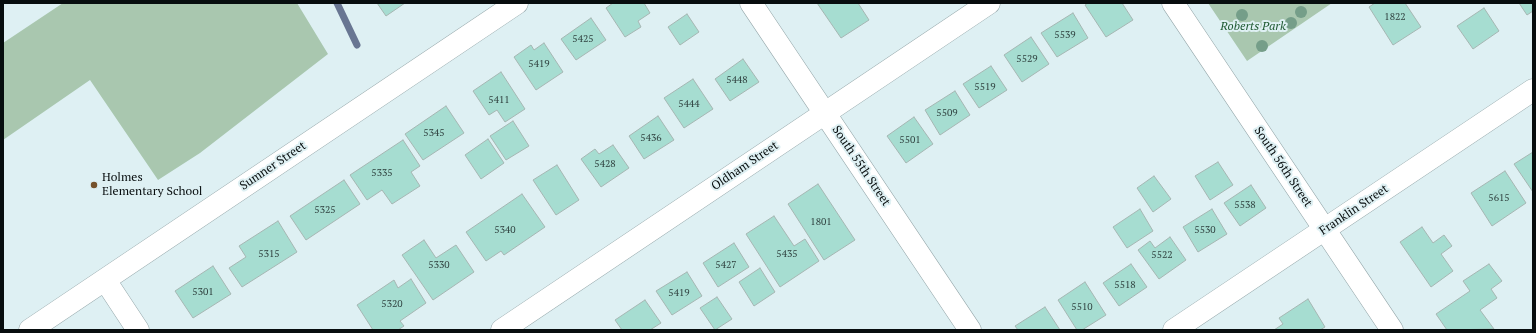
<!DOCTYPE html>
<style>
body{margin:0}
#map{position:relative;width:1536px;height:333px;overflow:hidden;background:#def0f3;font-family:"PT Serif",serif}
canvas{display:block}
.frame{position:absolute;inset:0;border:4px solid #070d0e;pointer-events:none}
</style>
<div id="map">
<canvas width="1536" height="333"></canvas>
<div class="frame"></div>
</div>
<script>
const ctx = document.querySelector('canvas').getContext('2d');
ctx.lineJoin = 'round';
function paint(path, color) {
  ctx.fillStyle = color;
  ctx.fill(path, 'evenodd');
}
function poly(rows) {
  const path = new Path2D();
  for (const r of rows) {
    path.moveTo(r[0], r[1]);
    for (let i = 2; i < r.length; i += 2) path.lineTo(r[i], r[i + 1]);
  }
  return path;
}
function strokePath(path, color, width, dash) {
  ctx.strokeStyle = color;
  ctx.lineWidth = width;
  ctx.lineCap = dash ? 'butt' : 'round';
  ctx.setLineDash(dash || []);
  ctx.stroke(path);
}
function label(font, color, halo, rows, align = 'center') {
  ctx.font = font + ' "PT Serif",serif';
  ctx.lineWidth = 4;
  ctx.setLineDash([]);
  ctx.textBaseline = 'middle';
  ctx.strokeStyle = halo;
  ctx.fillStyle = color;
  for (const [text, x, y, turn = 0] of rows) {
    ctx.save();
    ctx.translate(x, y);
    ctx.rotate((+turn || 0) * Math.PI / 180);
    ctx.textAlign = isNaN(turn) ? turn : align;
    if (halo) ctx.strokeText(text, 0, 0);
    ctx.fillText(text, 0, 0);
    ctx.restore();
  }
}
const green = poly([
 [63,3,297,3,328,54,200,153,158,180,90,80,3,140,3,43],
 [1208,3,1332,3,1247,61]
]);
const stream = poly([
 [337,3,357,45]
]);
const building = poly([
 [377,3,405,3,386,16,377,3],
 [613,3,644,3,650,13,638,21,641,27,625,37,606,8,613,3],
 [817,3,858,3,869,20,841,38,817,3],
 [1088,3,1122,3,1133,20,1106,37,1085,5,1088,3],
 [1375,3,1405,3,1421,27,1393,45,1369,7,1375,3],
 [1519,3,1533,3,1533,11,1527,15,1519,3],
 [1484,8,1499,31,1473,49,1457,26,1484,8],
 [1073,13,1088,38,1057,57,1041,33,1073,13],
 [687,14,699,32,680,45,668,27,687,14],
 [591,18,606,40,576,60,561,39,591,18],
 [1031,37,1049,64,1022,82,1004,55,1031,37],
 [544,43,563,72,536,90,514,57,531,45,534,50,544,43],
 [743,59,759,82,730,101,715,79,743,59],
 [991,66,1007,90,979,108,963,84,991,66],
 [501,72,525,109,505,122,497,110,489,115,473,91,501,72],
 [693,79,713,109,684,128,664,98,693,79],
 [955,91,970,115,940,135,925,110,955,91],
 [446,106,464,133,423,160,405,134,446,106],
 [658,116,674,140,644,159,629,136,658,116],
 [914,117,933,144,906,163,887,136,914,117],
 [513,121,529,146,506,160,490,136,513,121],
 [488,139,504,163,481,179,465,155,488,139],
 [403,140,420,166,411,172,420,186,392,204,382,190,367,200,350,175,403,140],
 [613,145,629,168,601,187,581,159,595,149,599,154,613,145],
 [1533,152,1533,192,1514,164,1533,152],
 [1218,162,1233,185,1210,200,1195,176,1218,162],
 [557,165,579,200,556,215,533,180,557,165],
 [1505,171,1526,203,1492,226,1471,193,1505,171],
 [1154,176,1171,199,1153,212,1137,188,1154,176],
 [344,180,360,204,306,240,290,216,344,180],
 [818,184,855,240,824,260,788,204,818,184],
 [1251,185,1266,208,1240,226,1224,203,1251,185],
 [522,194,545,227,504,255,501,251,486,261,466,232,522,194],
 [1140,209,1153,231,1127,248,1113,227,1140,209],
 [1212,209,1227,234,1198,252,1183,227,1212,209],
 [774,216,794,246,805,239,819,261,780,287,746,234,774,216],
 [278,221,297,252,242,287,229,268,246,257,239,246,278,221],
 [1422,227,1433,243,1444,235,1452,246,1441,254,1453,271,1431,287,1400,242,1422,227],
 [1170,237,1186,260,1159,279,1138,250,1150,241,1155,248,1170,237],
 [424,240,436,258,456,245,474,272,433,300,402,255,424,240],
 [734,243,749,267,718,287,703,263,734,243],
 [1131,264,1147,287,1119,306,1103,283,1131,264],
 [1489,264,1502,281,1491,289,1497,298,1480,310,1494,329,1447,330,1436,314,1470,291,1463,281,1489,264],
 [213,266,231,294,193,318,175,291,213,266],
 [760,268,775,292,754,306,739,282,760,268],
 [687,272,702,296,672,315,656,291,687,272],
 [411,279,426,303,400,321,404,326,398,330,373,330,357,305,394,280,398,288,411,279],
 [1085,282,1106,315,1082,330,1077,330,1058,300,1085,282],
 [717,297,732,319,715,330,700,308,717,297],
 [1308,299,1325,327,1320,330,1274,330,1283,324,1279,318,1308,299],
 [645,300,661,323,650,330,622,330,615,320,645,300],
 [1045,307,1060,330,1018,330,1015,326,1045,307]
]);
const minor = poly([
 [751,3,970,330],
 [105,280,138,330],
 [30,330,517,3],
 [502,330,989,3],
 [1174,330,1533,90]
]);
const major = poly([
 [1173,3,1392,330]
]);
const trees = [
 [1301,12],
 [1242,15],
 [1291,23],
 [1262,46]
];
const markers = [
 [94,185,4,"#75512b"]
];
const numberNames = [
 ["1822",1395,17],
 ["5539",1065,35],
 ["5425",583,39],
 ["5529",1027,59],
 ["5419",539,64],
 ["5448",737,80],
 ["5519",985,87],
 ["5411",499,100],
 ["5444",689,104],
 ["5509",947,113],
 ["5345",434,133],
 ["5436",651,138],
 ["5501",910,140],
 ["5428",605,164],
 ["5335",382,173],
 ["5615",1499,198],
 ["5538",1245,205],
 ["5325",325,210],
 ["1801",821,222],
 ["5340",505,230],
 ["5530",1205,230],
 ["5315",269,254],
 ["5435",787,254],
 ["5522",1162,255],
 ["5330",439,265],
 ["5427",726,265],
 ["5518",1125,285],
 ["5301",203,292],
 ["5419",679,293],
 ["5320",392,304],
 ["5510",1082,307]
];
const parkNames = [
 ["Roberts Park",1253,27]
];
const streetNames = [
 ["Sumner Street",273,166,-34],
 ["Oldham Street",745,166,-34],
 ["South 55th Street",861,166,56],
 ["South 56th Street",1283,167,56],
 ["Franklin Street",1354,210,-34]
];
const poiNames = [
 ["Holmes",102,178],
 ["Elementary School",102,192]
];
paint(green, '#a9c7af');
strokePath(stream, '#687692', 7);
paint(building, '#a6ddd1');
strokePath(building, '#a5b6b2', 1);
strokePath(minor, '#94a6a9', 23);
strokePath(major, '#94a6a9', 23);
strokePath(minor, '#fff', 22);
strokePath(major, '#fff', 22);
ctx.fillStyle = '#759e89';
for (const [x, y] of trees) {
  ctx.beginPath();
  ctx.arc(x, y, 6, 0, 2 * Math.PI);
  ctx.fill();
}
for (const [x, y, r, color] of markers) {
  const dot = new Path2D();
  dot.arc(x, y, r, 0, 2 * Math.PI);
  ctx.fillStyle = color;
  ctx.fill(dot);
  strokePath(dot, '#def0f3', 1.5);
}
label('10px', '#2f413f', null, numberNames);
label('italic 12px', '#1f5a32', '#def0f3', parkNames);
label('12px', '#070d0e', '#def0f3', streetNames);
label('12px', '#070d0e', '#def0f3', poiNames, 'left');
</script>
